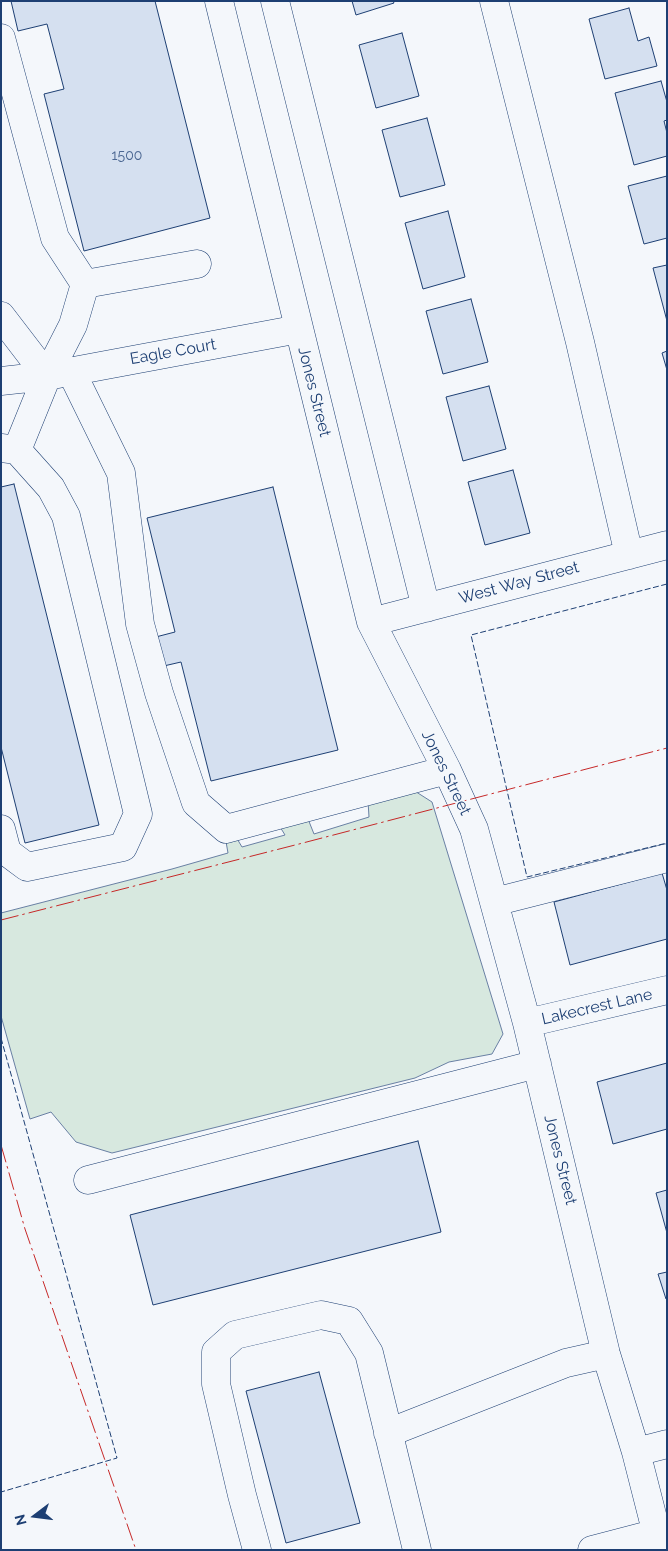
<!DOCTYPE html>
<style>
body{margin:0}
#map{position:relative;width:668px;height:1551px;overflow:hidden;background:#f4f7fb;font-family:Raleway,sans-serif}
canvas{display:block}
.frame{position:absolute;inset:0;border:2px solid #1d3f73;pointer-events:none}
.north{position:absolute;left:10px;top:1491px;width:50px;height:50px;-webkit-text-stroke:4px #f4f7fb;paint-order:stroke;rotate:255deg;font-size:14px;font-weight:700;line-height:20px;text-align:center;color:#1d3f73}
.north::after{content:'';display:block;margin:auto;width:18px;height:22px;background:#1d3f73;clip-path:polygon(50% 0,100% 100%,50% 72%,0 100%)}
</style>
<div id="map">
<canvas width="668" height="1551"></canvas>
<div class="frame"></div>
<div class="north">N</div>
</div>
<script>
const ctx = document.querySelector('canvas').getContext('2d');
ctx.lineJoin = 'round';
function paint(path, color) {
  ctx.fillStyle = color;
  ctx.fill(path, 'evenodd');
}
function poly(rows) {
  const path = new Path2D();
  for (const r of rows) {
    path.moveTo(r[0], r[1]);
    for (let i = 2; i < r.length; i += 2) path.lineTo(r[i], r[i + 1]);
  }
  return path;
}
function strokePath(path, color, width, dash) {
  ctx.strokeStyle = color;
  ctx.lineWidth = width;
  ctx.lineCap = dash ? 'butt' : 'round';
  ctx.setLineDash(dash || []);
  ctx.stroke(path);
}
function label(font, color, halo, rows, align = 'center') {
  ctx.font = font + ' Raleway,sans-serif';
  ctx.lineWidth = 4;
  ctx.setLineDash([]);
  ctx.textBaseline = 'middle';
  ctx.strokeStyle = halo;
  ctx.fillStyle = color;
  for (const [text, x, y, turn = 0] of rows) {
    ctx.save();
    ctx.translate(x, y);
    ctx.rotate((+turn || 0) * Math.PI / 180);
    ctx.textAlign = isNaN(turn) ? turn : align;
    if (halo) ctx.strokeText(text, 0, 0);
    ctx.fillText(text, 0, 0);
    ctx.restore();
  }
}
const green = poly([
 [410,788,432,802,503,1034,492,1054,449,1062,415,1078,112,1153,76,1142,51,1112,30,1119,1,1016,1,913,172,869,228,853,225,836,233,832,242,847,285,835,277,822,306,814,314,834,369,817,368,801,410,788]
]);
const building = poly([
 [11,1,155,1,210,218,84,251,44,94,64,89,47,24,18,31,11,1],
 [352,1,393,1,394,3,356,15,352,1],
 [629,8,638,41,649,37,657,66,605,79,589,19,629,8],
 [402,33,419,96,376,108,359,45,402,33],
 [661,81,667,102,667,120,664,121,667,133,667,156,634,165,615,93,661,81],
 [427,118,445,185,400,197,382,130,427,118],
 [667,176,667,238,644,244,628,186,667,176],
 [448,211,465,277,423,289,405,223,448,211],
 [667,265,667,321,653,268,667,265],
 [471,299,488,362,443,374,426,311,471,299],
 [667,351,667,370,662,353,667,351],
 [489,386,506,449,463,461,446,397,489,386],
 [513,470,530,533,485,545,468,482,513,470],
 [14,484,99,825,25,843,1,747,1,487,14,484],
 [273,487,338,750,211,781,181,662,155,668,148,639,175,632,147,518,273,487],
 [662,873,667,890,667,939,570,965,554,902,662,873],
 [667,1063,667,1129,613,1144,597,1082,667,1063],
 [418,1141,441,1232,153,1305,130,1215,418,1141],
 [667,1190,667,1233,656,1193,667,1190],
 [667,1272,667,1299,666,1299,658,1274,667,1272],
 [319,1372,360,1523,286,1543,246,1391,319,1372]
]);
const minor = poly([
 [219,1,371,622,447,770,474,829,527,1023,606,1354,636,1452,661,1550],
 [275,1,426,608],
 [494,1,580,342,629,555],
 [1,38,55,238,85,284,197,264],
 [1,316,47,376],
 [71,371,121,473,140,624,159,693,196,803,226,829,447,770],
 [1,381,47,376,299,329],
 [1,448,17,450,51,488,66,516,138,814,123,847,27,867,7,852,1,829],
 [17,450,47,376,73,325,85,284],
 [371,622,667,545],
 [494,902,667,858],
 [527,1023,667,990],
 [88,1180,537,1064],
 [388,1433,566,1363,606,1354],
 [636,1452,667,1444],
 [257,1550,242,1495,216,1384,216,1352,235,1335,321,1315,349,1321,369,1353,417,1550],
 [592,1550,657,1533]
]);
const fence = poly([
 [667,584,471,635,527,877,667,843],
 [1,1038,117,1458,1,1492]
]);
const power = poly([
 [1,920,299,844,667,748],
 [1,1145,25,1229,136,1550]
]);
const numberNames = [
 ["1500",127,156]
];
const streetNames = [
 ["Eagle Court",173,352,-10],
 ["Jones Street",314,392,76],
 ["West Way Street",519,583,-15],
 ["Jones Street",446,773,64],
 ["Lakecrest Lane",597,1007,-13],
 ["Jones Street",560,1160,76]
];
paint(green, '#d7e8df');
strokePath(green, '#687fa3', 1);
paint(building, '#d5e0f0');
strokePath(building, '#1d3f73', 1);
strokePath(minor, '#1d3f73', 29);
strokePath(minor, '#f4f7fb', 28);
strokePath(fence, '#1d3f73', 1, [6, 2.5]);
strokePath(power, '#c62828', 1, [18, 4, 2.5, 4]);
label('14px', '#4b6792', null, numberNames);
label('16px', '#1d3f73', '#f4f7fb', streetNames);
</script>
